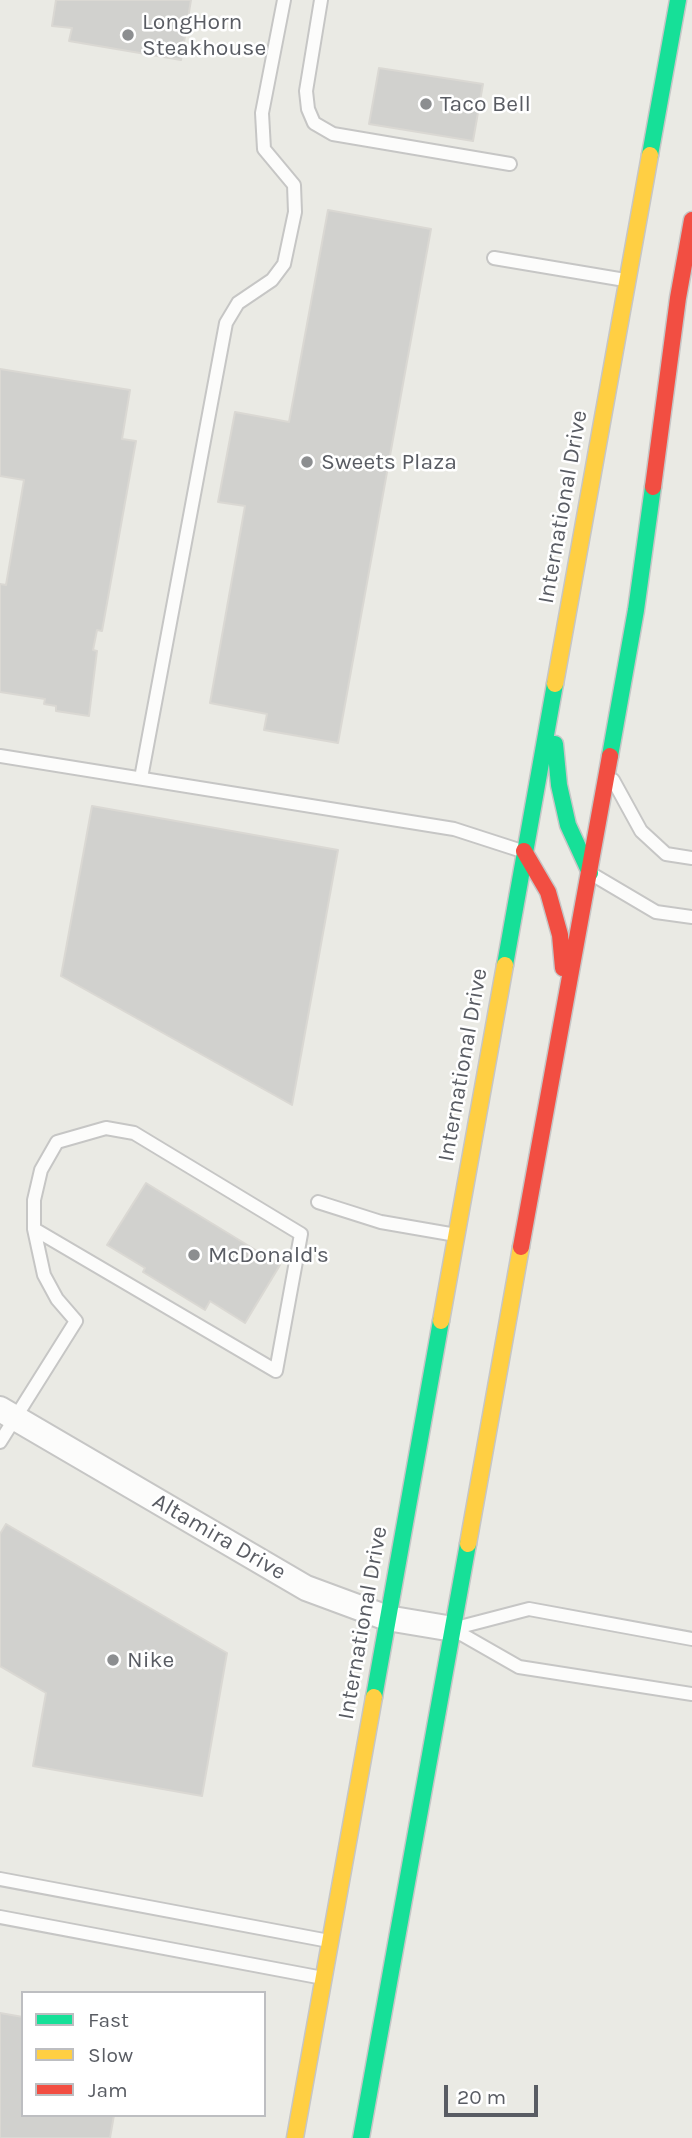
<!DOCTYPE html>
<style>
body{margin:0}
#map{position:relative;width:692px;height:2138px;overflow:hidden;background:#eaeae4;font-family:Karla,sans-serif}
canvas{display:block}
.legend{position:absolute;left:21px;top:1991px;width:245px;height:126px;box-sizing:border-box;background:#fff;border:2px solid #bdbec1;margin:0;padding:9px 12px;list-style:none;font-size:21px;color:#595c63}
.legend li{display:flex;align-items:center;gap:14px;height:35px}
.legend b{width:35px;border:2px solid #bdbec1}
.scale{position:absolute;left:444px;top:2085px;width:94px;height:32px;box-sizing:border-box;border:4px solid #595c63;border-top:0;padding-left:9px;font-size:21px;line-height:24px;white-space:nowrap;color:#595c63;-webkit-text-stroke:5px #fff;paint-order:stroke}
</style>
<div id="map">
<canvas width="692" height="2138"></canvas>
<ul class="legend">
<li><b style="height:9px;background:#16e098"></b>Fast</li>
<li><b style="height:9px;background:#ffcf43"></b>Slow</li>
<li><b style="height:9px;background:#f24e42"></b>Jam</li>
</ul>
<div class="scale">20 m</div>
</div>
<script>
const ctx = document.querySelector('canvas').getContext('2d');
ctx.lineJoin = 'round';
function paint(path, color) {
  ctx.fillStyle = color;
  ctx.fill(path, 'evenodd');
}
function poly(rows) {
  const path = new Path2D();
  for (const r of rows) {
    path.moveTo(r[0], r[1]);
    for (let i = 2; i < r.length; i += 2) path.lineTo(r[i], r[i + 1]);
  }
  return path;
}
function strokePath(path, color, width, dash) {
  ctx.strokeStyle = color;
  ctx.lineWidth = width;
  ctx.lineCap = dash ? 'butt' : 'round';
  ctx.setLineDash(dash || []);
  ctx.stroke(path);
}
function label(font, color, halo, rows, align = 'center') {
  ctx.font = font + ' Karla,sans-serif';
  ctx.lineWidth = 5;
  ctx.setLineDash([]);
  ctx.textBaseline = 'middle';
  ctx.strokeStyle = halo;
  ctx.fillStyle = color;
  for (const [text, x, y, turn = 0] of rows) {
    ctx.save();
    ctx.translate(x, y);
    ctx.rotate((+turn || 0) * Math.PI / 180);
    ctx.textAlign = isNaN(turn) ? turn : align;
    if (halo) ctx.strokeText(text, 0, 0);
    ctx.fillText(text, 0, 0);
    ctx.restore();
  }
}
const building = poly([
 [56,0,191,0,181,60,69,41,72,28,52,26,56,0],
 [379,68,483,84,473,141,369,124,379,68],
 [328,210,431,229,338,743,264,730,267,714,210,703,245,506,218,502,235,412,289,422,328,210],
 [0,369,130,390,122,439,136,441,102,631,97,630,93,650,97,651,89,716,56,711,56,706,44,704,45,699,0,692,0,584,6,585,24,480,0,476,0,369],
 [92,806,338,850,292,1105,61,976,92,806],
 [146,1183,280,1265,245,1323,210,1301,205,1310,143,1272,145,1268,107,1245,146,1183],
 [6,1524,227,1653,202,1796,33,1766,46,1693,0,1666,0,1534,6,1524],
 [0,2013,23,2017,23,2115,114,2115,110,2138,0,2138,0,2013]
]);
const lane = poly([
 [321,0,306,91,308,109,314,123,333,134,510,164],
 [494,258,625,280],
 [0,756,454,829,522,851],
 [141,778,226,323,238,303,272,280,284,264,295,212,294,185,264,149,262,113,284,0],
 [613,780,641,831,666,854,692,858],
 [590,873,656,912,692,917],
 [318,1202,381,1222,456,1235],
 [0,1442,76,1321,57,1299,44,1275,34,1229,34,1200,41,1170,57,1142,106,1128,134,1133,301,1234,276,1371,34,1229],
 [456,1628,529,1609,692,1639],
 [456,1631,519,1667,692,1694],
 [0,1879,329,1941],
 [0,1917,323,1978]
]);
const street = poly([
 [0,1409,306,1588,387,1618,453,1629]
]);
const fast = poly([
 [650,155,678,0],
 [555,744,559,785,568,825,590,873],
 [610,756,636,610,653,487],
 [505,965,555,684],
 [374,1697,441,1321],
 [361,2138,468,1544]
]);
const slow = poly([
 [555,684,650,155],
 [441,1321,505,965],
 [468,1544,521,1247],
 [295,2138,374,1697]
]);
const jam = poly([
 [653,487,678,298,692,220],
 [524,851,548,892,560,935,563,968],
 [521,1247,610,756]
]);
const markers = [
 [128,35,7,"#8c8e90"],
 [426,104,7,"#8c8e90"],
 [307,462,7,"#8c8e90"],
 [194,1255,7,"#8c8e90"],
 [113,1660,7,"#8c8e90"]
];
const poiNames = [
 ["LongHorn",142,22],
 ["Steakhouse",142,48],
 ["Taco Bell",440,104],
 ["Sweets Plaza",321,462],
 ["McDonald's",208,1255],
 ["Nike",127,1660]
];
const streetNames = [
 ["International Drive",563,507,-80],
 ["International Drive",463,1065,-80],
 ["Altamira Drive",219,1537,30],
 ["International Drive",363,1623,-80]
];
paint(building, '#d1d1ce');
strokePath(building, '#dad8d3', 2);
strokePath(lane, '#c6c6c5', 16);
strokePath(street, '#c6c6c5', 28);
strokePath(fast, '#c6c6c6', 19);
strokePath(slow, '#c6c6c6', 19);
strokePath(jam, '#c6c6c6', 19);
strokePath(lane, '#fcfcfb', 12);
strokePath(street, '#fcfcfb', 24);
strokePath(fast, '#16e098', 16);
strokePath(slow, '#ffcf43', 16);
strokePath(jam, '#f24e42', 16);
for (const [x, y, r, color] of markers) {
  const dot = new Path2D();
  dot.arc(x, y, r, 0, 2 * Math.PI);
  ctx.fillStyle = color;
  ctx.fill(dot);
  strokePath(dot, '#fff', 2.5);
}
label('23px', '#595c63', '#fff', poiNames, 'left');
label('23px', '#595c63', '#fff', streetNames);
</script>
